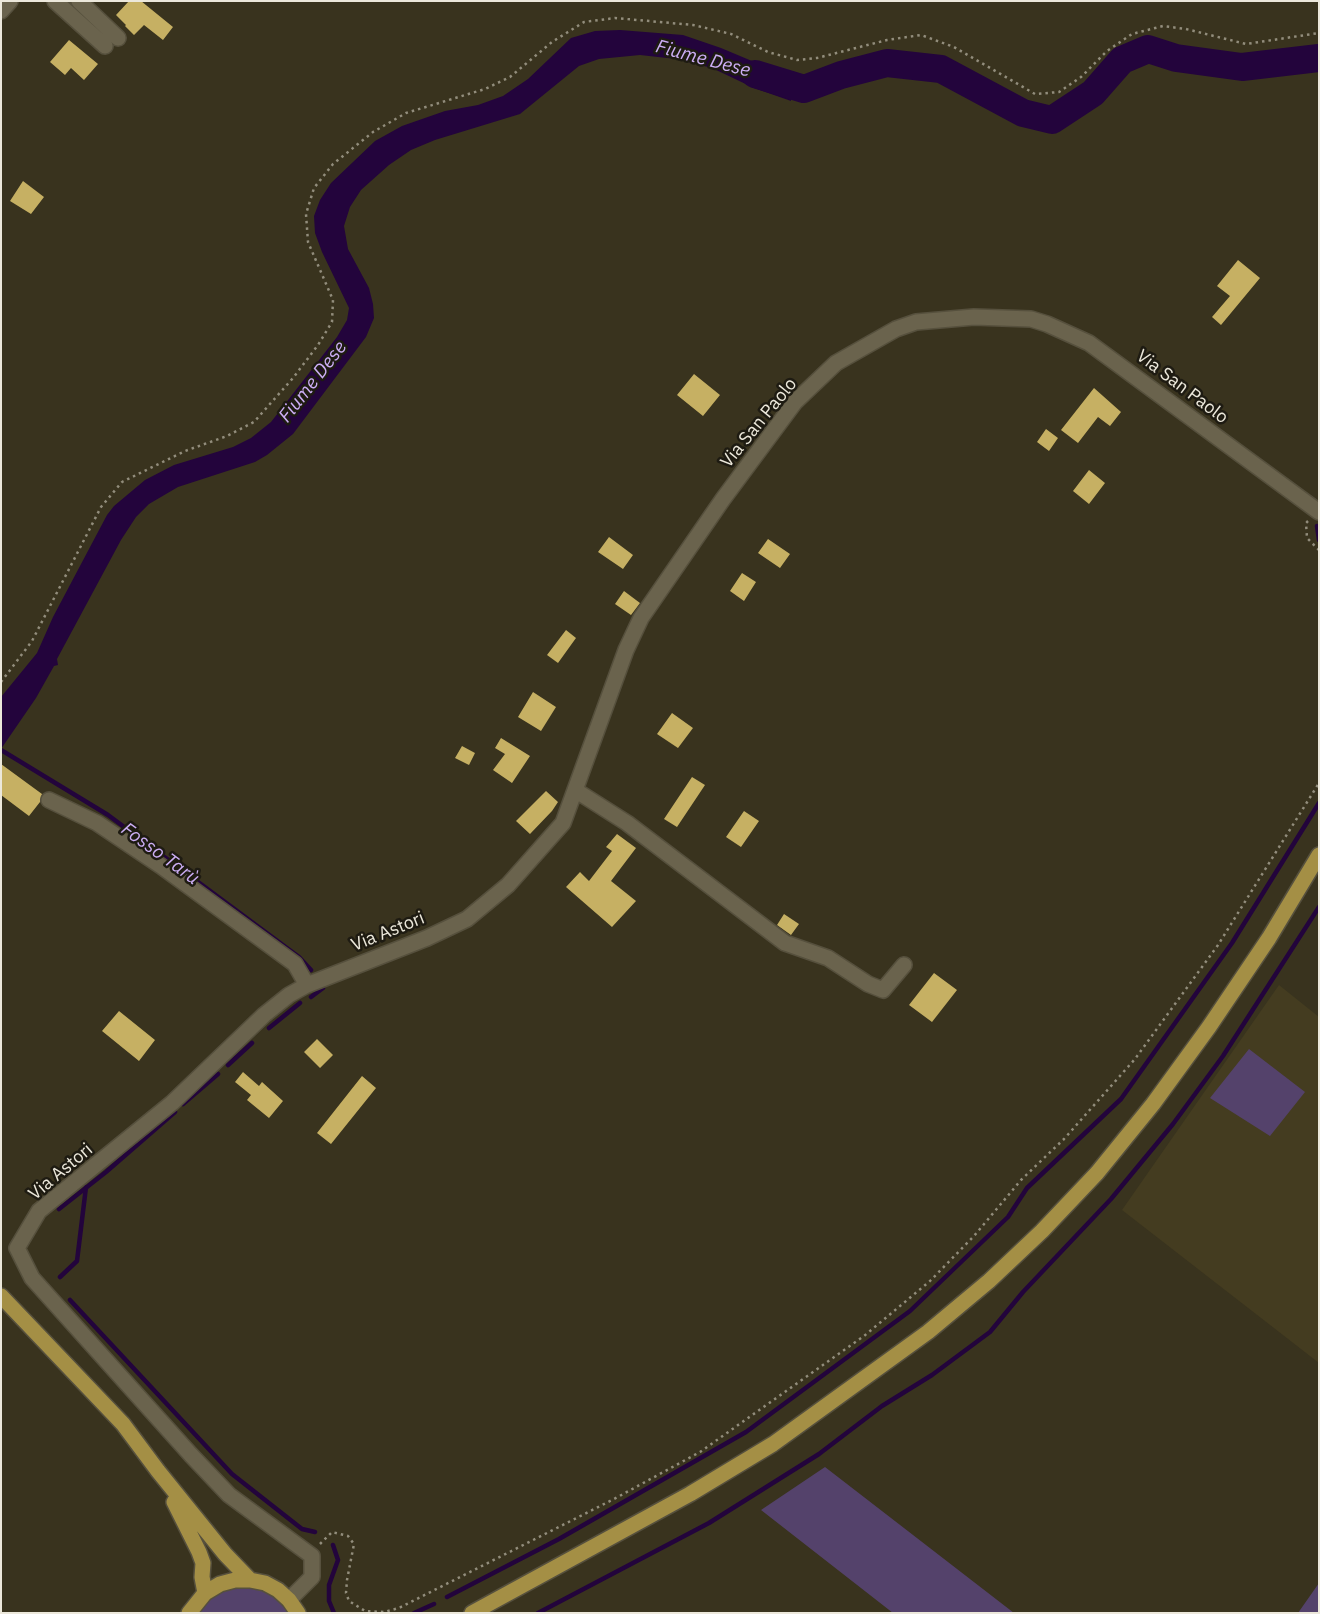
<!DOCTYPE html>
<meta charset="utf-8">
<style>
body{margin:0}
#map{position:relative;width:1320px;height:1614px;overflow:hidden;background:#39331e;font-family:"IBM Plex Sans",sans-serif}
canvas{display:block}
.frame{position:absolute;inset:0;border:2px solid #ece8db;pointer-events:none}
</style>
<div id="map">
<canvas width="1320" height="1614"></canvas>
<div class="frame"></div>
</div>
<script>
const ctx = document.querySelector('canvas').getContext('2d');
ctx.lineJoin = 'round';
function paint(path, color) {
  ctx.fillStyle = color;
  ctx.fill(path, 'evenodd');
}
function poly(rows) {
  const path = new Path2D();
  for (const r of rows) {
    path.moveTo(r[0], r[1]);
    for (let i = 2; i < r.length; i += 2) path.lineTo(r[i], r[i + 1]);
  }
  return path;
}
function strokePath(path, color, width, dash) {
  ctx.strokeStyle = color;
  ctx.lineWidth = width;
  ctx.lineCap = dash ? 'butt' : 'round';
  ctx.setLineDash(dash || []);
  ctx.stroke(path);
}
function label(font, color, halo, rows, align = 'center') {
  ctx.font = font + ' "IBM Plex Sans",sans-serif';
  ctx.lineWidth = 5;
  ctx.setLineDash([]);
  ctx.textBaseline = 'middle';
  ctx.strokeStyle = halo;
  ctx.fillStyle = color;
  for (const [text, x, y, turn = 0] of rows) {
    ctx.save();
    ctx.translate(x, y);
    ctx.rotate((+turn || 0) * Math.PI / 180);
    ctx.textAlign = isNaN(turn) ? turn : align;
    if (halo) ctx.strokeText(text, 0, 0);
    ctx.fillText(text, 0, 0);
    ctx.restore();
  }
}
const built = poly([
 [1279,985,1319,1017,1319,1363,1122,1210]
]);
const green = poly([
 [1249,1049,1305,1092,1270,1136,1210,1098],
 [825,1467,1014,1613,893,1613,761,1510],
 [1319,1583,1319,1613,1298,1613],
 [238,1586,258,1587,275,1595,292,1613,194,1613,204,1601,220,1591]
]);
const water = poly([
 [620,30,683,35,721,48,790,77,791,101,754,88,712,68,676,59,640,55,599,59,579,66,520,114,435,140,411,150,389,165,361,190,350,207,344,226,348,249,369,288,373,304,374,318,366,337,293,434,267,455,255,462,178,487,149,504,136,517,121,540,57,659,58,665,54,666,36,698,1,749,1,697,37,653,53,617,107,515,114,506,145,480,174,465,233,447,251,438,271,422,337,337,347,320,349,308,322,252,315,233,314,216,320,200,331,183,375,141,402,126,445,111,478,105,503,96,528,79,571,38,595,31]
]);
const stream = poly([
 [1317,526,1319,540],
 [1,750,108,815,299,957,311,970],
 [311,997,323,988,321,985],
 [269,1028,300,1003],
 [228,1065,252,1043],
 [183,1104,218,1074],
 [59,1209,106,1172,175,1112],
 [60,1277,77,1261,86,1187],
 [70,1300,232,1474,302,1529,315,1532],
 [333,1545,338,1560,329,1585,329,1601,334,1613],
 [447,1597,559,1539,746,1432,910,1311,1008,1217,1027,1188,1121,1099,1232,943,1319,803],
 [414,1613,434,1604],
 [538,1613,709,1523,819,1454,882,1406,932,1375,990,1332,1023,1292,1111,1199,1173,1124,1223,1056,1319,907]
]);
const river = poly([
 [755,74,804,89,841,75,887,63,941,69,1023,113,1052,120,1093,93,1122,60,1148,49,1176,58,1242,67,1319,58]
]);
const building = poly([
 [129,1,141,1,173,27,163,40,144,25,134,35,125,26,126,25,116,15],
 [69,40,98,64,84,80,71,68,65,75,50,62],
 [23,181,44,197,31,214,10,201],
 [1238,260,1260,278,1221,325,1212,317,1230,296,1217,286],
 [694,374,720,395,703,416,677,395],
 [1094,388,1121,412,1110,426,1098,417,1078,443,1061,430],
 [1046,429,1058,438,1049,451,1037,442],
 [1089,470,1105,483,1089,504,1073,491],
 [609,537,633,555,623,569,598,552],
 [768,539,790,554,780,568,758,553],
 [742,573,756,582,744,601,730,591],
 [624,591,640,603,631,615,615,604],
 [566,630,576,638,558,663,547,655],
 [533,692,556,707,541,731,518,717],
 [672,713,693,728,678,748,657,734],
 [501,738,530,756,512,783,493,770,505,754,495,748],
 [462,746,475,753,469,765,455,758],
 [1,764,42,794,40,802,29,816,1,795],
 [692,777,705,785,677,827,664,819],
 [546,791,558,802,552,811,530,834,516,821],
 [744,811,759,821,741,847,726,837],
 [617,834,636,848,611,881,636,901,612,927,566,887,580,872,589,881,612,851,606,847],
 [784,914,799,924,791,935,777,925],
 [934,973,957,990,932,1022,909,1005],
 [119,1011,155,1040,139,1061,102,1031],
 [317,1039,333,1055,320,1068,304,1052],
 [243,1072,259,1086,262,1082,283,1101,269,1118,247,1100,251,1095,235,1082],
 [362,1076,376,1088,331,1144,317,1133]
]);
const path = poly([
 [1308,521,1306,523,1307,538,1319,550],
 [1,682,32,641,101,507,122,482,185,451,227,436,254,422,293,378,318,345,332,322,333,300,308,242,306,214,314,188,333,164,373,132,406,113,485,89,510,77,552,42,584,22,615,18,693,25,731,34,768,52,797,60,817,58,887,40,921,35,954,47,1035,94,1059,92,1081,77,1107,51,1132,34,1163,26,1186,29,1246,44,1319,33],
 [320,1544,332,1532,348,1536,354,1544,347,1580,346,1593,349,1601,365,1611,384,1612,399,1608,614,1499,700,1452,864,1336,930,1281,974,1236,1021,1180,1064,1139,1135,1059,1218,945,1319,783]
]);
const minor = poly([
 [55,1,105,46],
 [79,1,118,38],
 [1,11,10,1],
 [575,790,627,823,785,943,828,958,868,984,883,990,904,965],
 [49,800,97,823,161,866,295,964,307,985],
 [289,1600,312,1577,312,1556,229,1495,191,1455,32,1278,17,1248,39,1211,172,1103,264,1015,289,995,307,985,427,938,467,919,508,885,563,823,626,650,641,618,723,499,795,402,836,363,896,329,916,322,974,317,1031,319,1047,324,1089,343,1319,512]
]);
const major = poly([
 [1,1296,123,1424,158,1471,225,1554,250,1580],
 [174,1502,199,1552,203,1563,202,1577,205,1593],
 [189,1613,205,1593,220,1584,235,1580,250,1580,265,1583,278,1590,289,1600,298,1613],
 [472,1613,690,1494,773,1444,928,1332,989,1281,1042,1231,1097,1173,1153,1104,1209,1027,1269,938,1319,855]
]);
const streetNames = [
 ["Via San Paolo",1182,387,37],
 ["Via San Paolo",759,423,-51],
 ["Via Astori",388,932,-22],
 ["Via Astori",61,1172,-40]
];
const waterNames = [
 ["Fiume Dese",703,59,15],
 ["Fiume Dese",313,382,-52],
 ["Fosso Tarù",160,854,36]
];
paint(built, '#443c20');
paint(green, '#54426b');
paint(water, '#23043c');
strokePath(stream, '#23043c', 4.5);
strokePath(river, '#23043c', 28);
paint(building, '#c6b063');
strokePath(minor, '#56503d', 18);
strokePath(major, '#56503d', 18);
strokePath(path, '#928d7c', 2.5, [2.5, 4]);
strokePath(minor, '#6a634d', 15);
strokePath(major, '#a48f45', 15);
label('18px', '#ece8db', '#1e1b12', streetNames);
label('italic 19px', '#ccaef5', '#1e1b12', waterNames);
</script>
